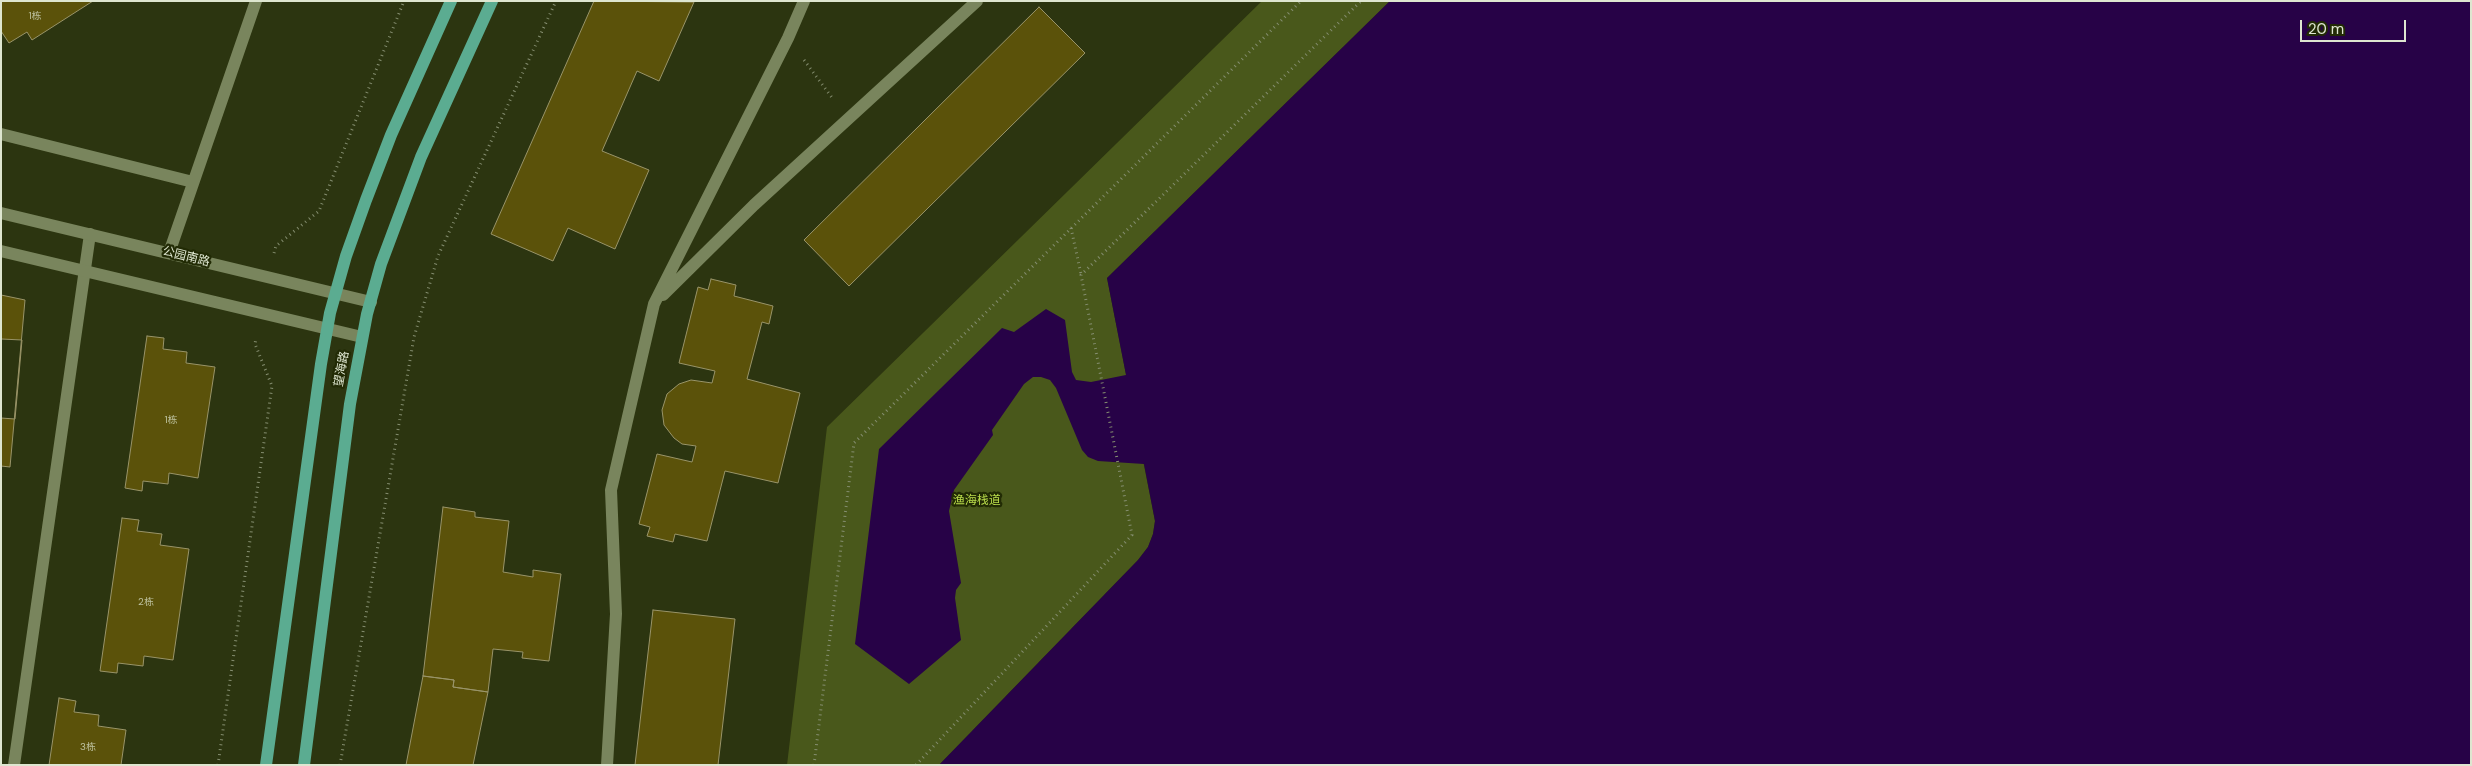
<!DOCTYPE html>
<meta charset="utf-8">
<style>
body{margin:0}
#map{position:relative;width:2472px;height:766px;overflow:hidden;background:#2c3510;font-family:"DM Sans",sans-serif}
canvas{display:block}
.frame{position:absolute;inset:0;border:2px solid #dee6d0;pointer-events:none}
.scale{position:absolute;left:2300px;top:20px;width:106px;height:22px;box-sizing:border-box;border:2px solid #dee6d0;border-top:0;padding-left:6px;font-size:15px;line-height:18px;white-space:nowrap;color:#dee6d0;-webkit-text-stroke:4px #222b05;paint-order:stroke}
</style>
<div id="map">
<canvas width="2472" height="766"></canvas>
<div class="frame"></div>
<div class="scale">20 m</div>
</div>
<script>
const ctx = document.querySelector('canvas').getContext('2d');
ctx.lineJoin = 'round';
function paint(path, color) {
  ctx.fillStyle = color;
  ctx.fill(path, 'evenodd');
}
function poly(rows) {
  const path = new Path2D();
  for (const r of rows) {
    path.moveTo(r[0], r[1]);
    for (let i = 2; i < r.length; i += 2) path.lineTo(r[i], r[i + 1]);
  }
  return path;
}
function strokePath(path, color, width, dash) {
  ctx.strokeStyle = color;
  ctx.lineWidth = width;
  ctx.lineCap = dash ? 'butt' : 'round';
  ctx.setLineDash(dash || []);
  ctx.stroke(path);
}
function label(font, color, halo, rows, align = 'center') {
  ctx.font = font + ' "DM Sans","Noto Sans SC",sans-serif';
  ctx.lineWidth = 4.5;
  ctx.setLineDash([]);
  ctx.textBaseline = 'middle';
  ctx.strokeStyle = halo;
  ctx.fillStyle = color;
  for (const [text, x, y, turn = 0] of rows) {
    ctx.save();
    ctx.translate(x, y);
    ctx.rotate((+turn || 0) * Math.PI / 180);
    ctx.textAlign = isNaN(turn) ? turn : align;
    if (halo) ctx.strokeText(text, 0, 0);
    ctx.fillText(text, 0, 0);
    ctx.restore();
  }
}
const green = poly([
 [1262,1,1390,1,1107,278,1155,521,1153,534,1148,547,1138,560,939,765,787,765,827,427]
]);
const water = poly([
 [1390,1,2471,1,2471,765,939,765,1138,560,1148,547,1153,534,1155,521,1144,464,1098,461,1088,457,1082,450,1056,388,1050,380,1041,377,1033,377,1024,384,992,430,993,435,954,490,949,511,961,583,956,590,955,598,961,640,909,684,855,644,879,449,1002,328,1014,332,1046,309,1065,320,1072,372,1076,380,1091,382,1126,375,1107,278]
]);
const building = poly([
 [1,1,93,1,32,40,27,32,9,43,1,31,1,1],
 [594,1,694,2,659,81,637,71,602,151,649,170,615,249,568,228,553,261,491,234,594,1],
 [1039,7,1085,53,849,286,804,240,1039,7],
 [711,279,736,285,734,296,773,306,769,324,762,322,747,379,800,393,778,483,725,471,707,541,675,534,673,542,647,536,650,527,639,524,657,454,692,462,696,446,682,444,674,438,664,425,662,410,667,394,679,384,691,380,712,383,715,371,679,363,698,287,708,290,711,279],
 [1,295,25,300,10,467,1,466,1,295],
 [147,336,164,338,163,349,187,352,186,363,215,367,198,478,169,473,168,484,143,481,142,491,125,488,147,336],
 [1,339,22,340,15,419,1,418,1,339],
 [443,507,475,512,475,517,509,521,503,572,533,577,533,570,561,574,549,661,522,658,523,652,493,649,488,692,453,687,454,680,423,676,443,507],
 [122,518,139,520,137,531,162,534,160,545,189,549,173,660,144,656,143,666,118,663,117,673,100,671,122,518],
 [653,610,735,619,718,765,635,765,653,610],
 [423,676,454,680,453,687,488,692,473,765,406,765,423,676],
 [59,698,76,701,74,712,99,715,98,726,126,730,121,765,49,765,59,698]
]);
const path = poly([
 [804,60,833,99],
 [1071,228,1081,274],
 [274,253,276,246,319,211,404,1],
 [218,765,272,386,255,344,256,338],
 [340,765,414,337,438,256,556,1],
 [814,765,854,443,1301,1],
 [916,765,1132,535,1081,275,1361,1]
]);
const lane = poly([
 [1,134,193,182],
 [169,253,256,1],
 [663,295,754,205,977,1],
 [607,765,616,614,611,490,654,304,788,38,804,1]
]);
const street = poly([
 [14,765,90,234]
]);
const secondary = poly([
 [1,213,371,302],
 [1,251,362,337]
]);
const primary = poly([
 [266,765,321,364,330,313,346,256,366,200,391,135,451,1],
 [304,765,350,404,367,314,381,264,421,157,492,1]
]);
const numberNames = [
 ["1栋",35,16],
 ["1栋",171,420],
 ["2栋",146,602],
 ["3栋",88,747]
];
const streetNames = [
 ["公园南路",186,257,14],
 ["望海路",342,369,-80]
];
const parkNames = [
 ["渔海栈道",977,501]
];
paint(green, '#49581b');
paint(water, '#270247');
paint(building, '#5b520a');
strokePath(building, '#999469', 1);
strokePath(path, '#858e70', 3, [1, 4]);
strokePath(lane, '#79855d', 12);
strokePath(street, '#79855d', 12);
strokePath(secondary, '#79855d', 12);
strokePath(primary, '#5bac91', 12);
label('10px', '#bdc19e', null, numberNames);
label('12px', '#dee6d0', '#222b05', streetNames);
label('12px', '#badd4b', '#222b05', parkNames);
</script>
